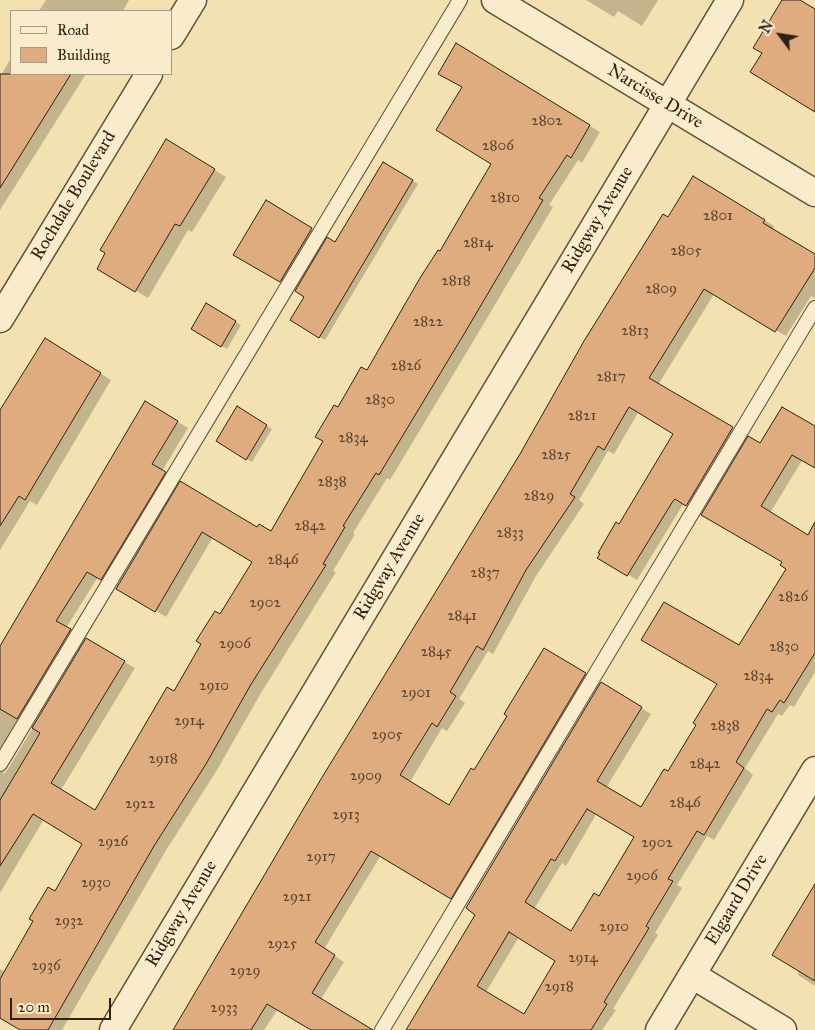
<!DOCTYPE html>
<style>
body{margin:0}
#map{position:relative;width:815px;height:1030px;overflow:hidden;background:#f4e1b1;font-family:"IM FELL Great Primer",serif}
canvas{display:block}
.legend{position:absolute;left:10px;top:10px;width:162px;height:65px;box-sizing:border-box;background:#f8eccc;border:1px solid #a89b83;margin:0;padding:6px 9px;list-style:none;font-size:15px;color:#302115}
.legend li{display:flex;align-items:center;gap:10px;height:25px}
.legend b{width:25px;border:1px solid #a89b83}
.north{position:absolute;left:755px;top:10px;width:50px;height:50px;-webkit-text-stroke:4px #f8eccc;paint-order:stroke;rotate:301deg;font-size:14px;font-weight:700;line-height:20px;text-align:center;color:#302115}
.north::after{content:'';display:block;margin:auto;width:18px;height:22px;background:#302115;clip-path:polygon(50% 0,100% 100%,50% 72%,0 100%)}
.scale{position:absolute;left:10px;top:998px;width:101px;height:22px;box-sizing:border-box;border:2px solid #302115;border-top:0;padding-left:6px;font-size:15px;line-height:18px;white-space:nowrap;color:#302115;-webkit-text-stroke:4px #f8eccc;paint-order:stroke}
</style>
<div id="map">
<canvas width="815" height="1030"></canvas>
<ul class="legend">
<li><b style="height:6px;background:#f8eccc"></b>Road</li>
<li><b style="height:14px;background:#deac7f"></b>Building</li>
</ul>
<div class="north">N</div>
<div class="scale">20 m</div>
</div>
<script>
const ctx = document.querySelector('canvas').getContext('2d');
ctx.lineJoin = 'round';
function paint(path, color) {
  ctx.fillStyle = color;
  ctx.fill(path, 'evenodd');
}
function poly(rows) {
  const path = new Path2D();
  for (const r of rows) {
    path.moveTo(r[0], r[1]);
    for (let i = 2; i < r.length; i += 2) path.lineTo(r[i], r[i + 1]);
  }
  return path;
}
function strokePath(path, color, width, dash) {
  ctx.strokeStyle = color;
  ctx.lineWidth = width;
  ctx.lineCap = dash ? 'butt' : 'round';
  ctx.setLineDash(dash || []);
  ctx.stroke(path);
}
function label(font, color, halo, rows, align = 'center') {
  ctx.font = font + ' "IM FELL Great Primer",serif';
  ctx.lineWidth = 4.5;
  ctx.setLineDash([]);
  ctx.textBaseline = 'middle';
  ctx.strokeStyle = halo;
  ctx.fillStyle = color;
  for (const [text, x, y, turn = 0] of rows) {
    ctx.save();
    ctx.translate(x, y);
    ctx.rotate((+turn || 0) * Math.PI / 180);
    ctx.textAlign = isNaN(turn) ? turn : align;
    if (halo) ctx.strokeText(text, 0, 0);
    ctx.fillText(text, 0, 0);
    ctx.restore();
  }
}
const shadow = poly([
 [46,0,129,0,123,11,39,11],
 [586,0,658,0,642,26,618,11,614,17],
 [468,51,600,132,582,163,578,160,549,205,553,207,477,335,390,480,387,478,353,533,355,534,333,571,336,572,261,693,217,770,165,852,62,1030,23,1030,0,1017,0,969,5,972,84,844,44,819,0,893,0,648,146,403,188,428,162,471,176,479,112,585,98,577,66,628,81,636,2,770,4,774,8,769,86,640,135,668,61,790,95,811,174,692,254,562,213,537,166,617,118,588,181,483,258,529,271,532,324,441,338,408,367,372,493,163,463,87],
 [11,58,11,74,86,74,0,210,0,77],
 [178,148,226,177,192,232,188,230,148,298,98,268],
 [384,164,418,184,325,340,291,320],
 [703,183,774,226,773,229,815,255,815,298,811,296,786,336,714,294,658,385,742,434,696,510,685,504,682,506,637,580,599,558,675,433,639,411,614,454,608,451,579,500,584,504,536,576,493,654,488,651,459,699,465,703,447,731,442,728,410,782,450,807,475,771,545,650,595,680,461,903,381,855,324,949,344,962,321,999,372,1030,312,1030,278,1009,264,1030,176,1030,211,971,209,969,470,536,668,218],
 [266,202,317,232,286,285,235,255],
 [207,305,241,325,227,349,192,328],
 [56,346,111,380,37,505,30,501,0,550,0,418],
 [237,408,272,429,252,462,217,441],
 [815,428,815,467,803,459,770,513,807,535,815,521,815,672,794,707,790,705,782,716,778,714,745,768,753,775,714,840,707,836,677,885,682,888,655,933,658,935,613,1009,616,1010,602,1030,407,1030,476,915,601,684,651,714,606,788,642,808,669,773,698,725,740,646,788,568,783,562,703,514,760,444],
 [597,813,635,836,600,898,572,932,534,909,562,863,566,866],
 [519,937,557,961,524,1015,486,992],
 [815,889,815,986,798,975]
]);
const building = poly([
 [782,0,800,0,815,9,815,112,750,72,762,53,753,48,782,0],
 [456,43,590,125,571,158,567,155,539,198,543,200,467,329,379,475,376,473,343,526,345,527,323,564,326,565,250,686,206,764,154,846,48,1030,20,1030,0,1018,0,979,33,921,29,919,48,887,55,891,82,844,33,814,0,866,0,800,40,733,32,728,86,638,125,661,51,783,95,810,167,687,174,691,201,644,196,641,215,611,220,614,252,562,202,532,155,612,116,589,180,481,257,527,259,524,271,531,323,441,315,437,334,405,338,407,361,367,367,370,420,278,438,250,440,251,491,164,436,130,462,87,438,74,456,43],
 [0,74,71,74,0,188,0,74],
 [166,139,215,169,180,226,175,224,135,292,97,269,105,253,100,250,166,139],
 [383,162,413,180,319,338,290,320,304,297,295,291,327,237,335,242,383,162],
 [693,176,765,220,763,223,815,254,815,268,775,332,704,289,649,378,733,427,686,506,675,499,673,501,627,576,597,558,600,554,598,553,616,522,619,524,673,434,629,407,604,450,598,446,570,494,575,497,526,570,483,650,477,646,450,692,456,696,437,727,432,723,400,775,449,805,471,768,474,770,507,716,504,714,544,648,586,673,451,899,371,851,315,942,335,955,312,993,373,1030,311,1030,267,1004,251,1030,173,1030,321,779,520,454,584,341,663,214,668,217,693,176],
 [266,200,312,228,280,282,233,255,266,200],
 [206,303,236,321,221,347,191,329,206,303],
 [45,338,101,373,25,500,19,496,0,526,0,410,45,338],
 [145,401,178,421,152,464,166,472,101,580,87,572,56,621,71,629,17,719,0,709,0,646,145,401],
 [237,406,267,425,246,460,216,441,237,406],
 [782,407,815,426,815,468,792,455,761,506,808,535,815,522,815,653,784,703,780,700,772,712,767,709,736,762,744,768,704,835,697,831,668,879,673,881,646,926,649,928,604,1002,607,1004,591,1030,406,1030,475,915,466,908,601,682,642,707,597,781,641,807,664,769,668,771,696,725,693,723,717,684,641,640,664,602,739,645,786,569,780,565,782,562,701,515,748,436,760,443,782,407],
 [587,809,634,837,599,896,594,893,571,931,525,902,551,859,555,861,587,809],
 [509,932,555,961,524,1014,477,986,509,932],
 [815,884,815,981,772,955,815,884]
]);
const service = poly([
 [0,764,460,0],
 [382,1030,815,308]
]);
const minor = poly([
 [495,0,815,193],
 [171,36,193,0],
 [0,319,149,74],
 [692,975,783,1030],
 [113,1030,730,0],
 [659,1030,815,770]
]);
const numberNames = [
 ["2802",547,121],
 ["2806",498,146],
 ["2810",505,198],
 ["2801",718,216],
 ["2814",478,243],
 ["2805",686,251],
 ["2818",456,281],
 ["2809",661,289],
 ["2822",428,322],
 ["2813",635,331],
 ["2826",406,366],
 ["2817",611,377],
 ["2830",380,400],
 ["2821",582,416],
 ["2834",353,438],
 ["2825",556,455],
 ["2838",332,482],
 ["2829",539,496],
 ["2842",310,526],
 ["2833",510,533],
 ["2846",283,560],
 ["2837",485,573],
 ["2826",793,597],
 ["2902",265,603],
 ["2841",462,616],
 ["2906",235,644],
 ["2830",784,647],
 ["2845",436,652],
 ["2834",758,676],
 ["2910",214,686],
 ["2901",416,693],
 ["2914",189,721],
 ["2838",725,726],
 ["2905",387,735],
 ["2918",163,759],
 ["2842",705,764],
 ["2909",366,776],
 ["2846",685,803],
 ["2922",140,804],
 ["2913",346,815],
 ["2926",113,842],
 ["2902",657,843],
 ["2917",321,857],
 ["2906",642,876],
 ["2930",96,883],
 ["2921",297,897],
 ["2932",69,921],
 ["2910",614,927],
 ["2925",282,944],
 ["2914",583,958],
 ["2936",46,966],
 ["2929",245,971],
 ["2918",559,987],
 ["2933",224,1008]
];
const streetNames = [
 ["Narcisse Drive",655,97,31],
 ["Rochdale Boulevard",74,196,-59],
 ["Ridgway Avenue",598,220,-59],
 ["Ridgway Avenue",390,567,-59],
 ["Elgaard Drive",737,900,-59],
 ["Ridgway Avenue",182,914,-59]
];
paint(shadow, '#0003');
paint(building, '#deac7f');
strokePath(building, '#302115', 1);
strokePath(service, '#61513c', 16);
strokePath(minor, '#61513c', 29);
strokePath(service, '#f8eccc', 14);
strokePath(minor, '#f8eccc', 26);
label('15px', '#5c4430', null, numberNames);
label('18px', '#302115', '#f8eccc', streetNames);
</script>
